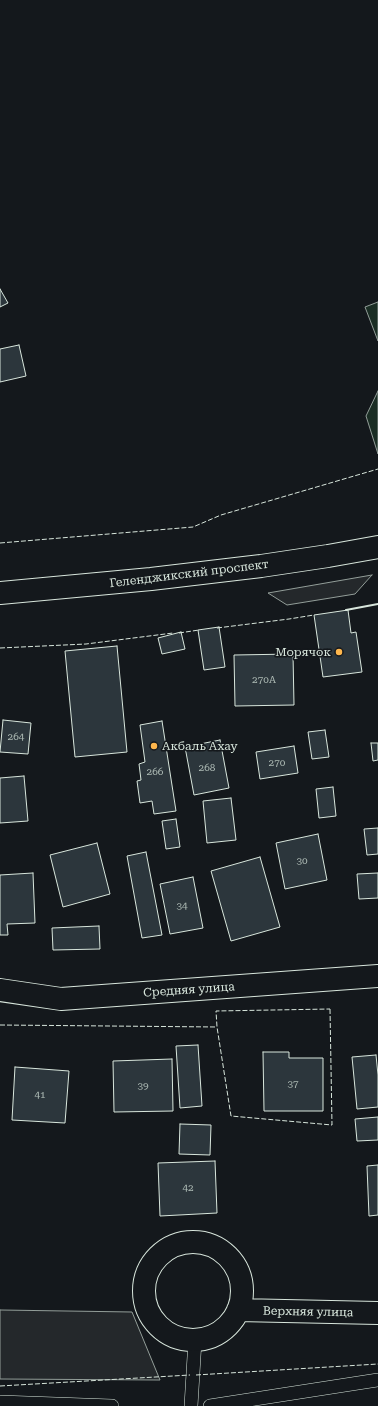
<!DOCTYPE html>
<meta charset="utf-8">
<style>
body{margin:0}
canvas{display:block;background:#14181c}
</style>
<canvas width="378" height="1406"></canvas>
<script>
const ctx = document.querySelector('canvas').getContext('2d');
ctx.lineJoin = 'round';
function paint(path, color) {
  ctx.fillStyle = color;
  ctx.fill(path, 'evenodd');
}
function poly(rows) {
  const path = new Path2D();
  for (const r of rows) {
    if (r.length === 3) {
      path.moveTo(r[0] + r[2], r[1]);
      path.arc(r[0], r[1], r[2], 0, 2 * Math.PI);
      continue;
    }
    path.moveTo(r[0], r[1]);
    for (let i = 2; i < r.length; i += 2) path.lineTo(r[i], r[i + 1]);
  }
  return path;
}
function strokePath(path, color, width, dash) {
  ctx.strokeStyle = color;
  ctx.lineWidth = width;
  ctx.lineCap = dash ? 'butt' : 'round';
  ctx.setLineDash(dash || []);
  ctx.stroke(path);
}
function label(font, color, halo, rows, align = 'center') {
  ctx.font = font + ' "Roboto Serif",serif';
  ctx.lineWidth = 3;
  ctx.setLineDash([]);
  ctx.textBaseline = 'middle';
  ctx.strokeStyle = halo;
  ctx.fillStyle = color;
  for (const [text, x, y, turn = 0] of rows) {
    ctx.save();
    ctx.translate(x, y);
    ctx.rotate((+turn || 0) * Math.PI / 180);
    ctx.textAlign = isNaN(turn) ? turn : align;
    if (halo) ctx.strokeText(text, 0, 0);
    ctx.fillText(text, 0, 0);
    ctx.restore();
  }
}
const green = poly([
 [378,302,378,341,365,307,378,302],
 [378,391,378,454,366,416,378,391]
]);
const parking = poly([
 [372,575,355,594,287,605,268,593,372,575],
 [0,1310,132,1312,160,1380,0,1379,0,1310]
]);
const building = poly([
 [0,289,8,303,0,307,0,289],
 [19,345,26,376,0,382,0,349,19,345],
 [348,610,351,633,356,632,362,672,323,677,314,615,348,610],
 [219,627,225,667,204,670,198,630,219,627],
 [181,632,185,649,162,654,158,638,181,632],
 [117,646,127,752,75,757,65,651,117,646],
 [293,654,294,705,235,706,234,655,293,654],
 [3,720,31,723,28,754,0,752,3,720],
 [162,721,176,811,154,814,152,801,140,803,137,781,141,780,139,764,145,762,140,725,162,721],
 [325,730,329,757,312,759,308,732,325,730],
 [220,740,229,788,194,795,185,747,220,740],
 [371,743,378,743,378,760,373,761,371,743],
 [294,746,298,773,260,779,256,752,294,746],
 [24,776,28,821,0,823,0,778,24,776],
 [333,787,336,816,319,818,316,789,333,787],
 [231,798,236,840,207,843,203,801,231,798],
 [176,819,180,847,166,849,162,821,176,819],
 [378,828,378,854,367,855,364,829,378,828],
 [318,834,327,880,285,889,276,843,318,834],
 [97,843,110,894,63,907,50,855,97,843],
 [146,852,162,935,142,938,127,856,146,852],
 [260,857,280,927,231,941,211,871,260,857],
 [33,873,35,923,7,924,8,935,0,935,0,875,33,873],
 [378,873,378,898,359,899,357,874,378,873],
 [193,877,203,928,170,934,160,884,193,877],
 [99,926,100,949,53,950,52,928,99,926],
 [198,1045,202,1106,180,1108,176,1046,198,1045],
 [263,1052,289,1052,289,1058,323,1058,323,1111,264,1111,263,1052],
 [376,1055,378,1075,378,1107,357,1109,352,1057,376,1055],
 [172,1059,173,1111,114,1112,113,1061,172,1059],
 [15,1067,69,1071,65,1123,12,1120,15,1067],
 [378,1117,378,1140,357,1141,355,1119,378,1117],
 [180,1124,211,1125,210,1155,179,1154,180,1124],
 [215,1161,217,1213,160,1216,158,1163,215,1161],
 [378,1165,378,1215,369,1216,367,1166,378,1165]
]);
const service = poly([
 [0,1402,112,1406],
 [191,1406,195,1340],
 [210,1406,378,1380]
]);
const minor = poly([
 [0,990,61,999,378,976],
 [193,1291,49],
 [238,1310,378,1313]
]);
const primary = poly([
 [0,593,151,579,261,566,328,556,378,547]
]);
const fence = poly([
 [0,543,193,527,221,515,378,469],
 [217,628,289,619,314,615],
 [179,633,199,630],
 [0,648,86,644,173,633],
 [330,1009,332,1125,231,1116,217,1027,216,1011,330,1009],
 [0,1025,217,1027],
 [196,1375,378,1364],
 [0,1386,190,1375]
]);
const wall = poly([
 [346,610,378,604]
]);
const markers = [
 [339,652,4,"#ffb74d"],
 [154,746,4,"#ffb74d"]
];
const numberNames = [
 ["270А",264,680],
 ["264",16,737],
 ["270",277,763],
 ["268",207,768],
 ["266",155,772],
 ["30",302,861],
 ["34",182,906],
 ["37",293,1084],
 ["39",143,1086],
 ["41",40,1095],
 ["42",188,1188]
];
const streetNames = [
 ["Геленджикский проспект",189,574,-7],
 ["Средняя улица",189,990,-4],
 ["Верхняя улица",308,1312,1]
];
const poiNames = [
 ["Морячок",331,652],
 ["Акбаль Ахау",162,746,"left"]
];
paint(green, '#1a2d24');
strokePath(green, '#939e99', 1);
paint(parking, '#24282b');
strokePath(parking, '#939e99', 1);
paint(building, '#2c363c');
strokePath(building, '#d8e6dc', 1);
strokePath(service, '#d8e6dc', 14);
strokePath(minor, '#d8e6dc', 24);
strokePath(primary, '#d8e6dc', 24);
strokePath(service, '#14181c', 13);
strokePath(minor, '#14181c', 22);
strokePath(primary, '#14181c', 22);
strokePath(fence, '#d8e6dc', 1, [5, 2]);
strokePath(wall, '#d8e6dc', 2);
for (const [x, y, r, color] of markers) {
  const dot = new Path2D();
  dot.arc(x, y, r, 0, 2 * Math.PI);
  ctx.fillStyle = color;
  ctx.fill(dot);
  strokePath(dot, '#14181c', 1.5);
}
label('10px', '#adbab4', null, numberNames);
label('12px', '#d8e6dc', '#14181c', streetNames);
label('12px', '#d8e6dc', '#14181c', poiNames, 'right');
</script>
